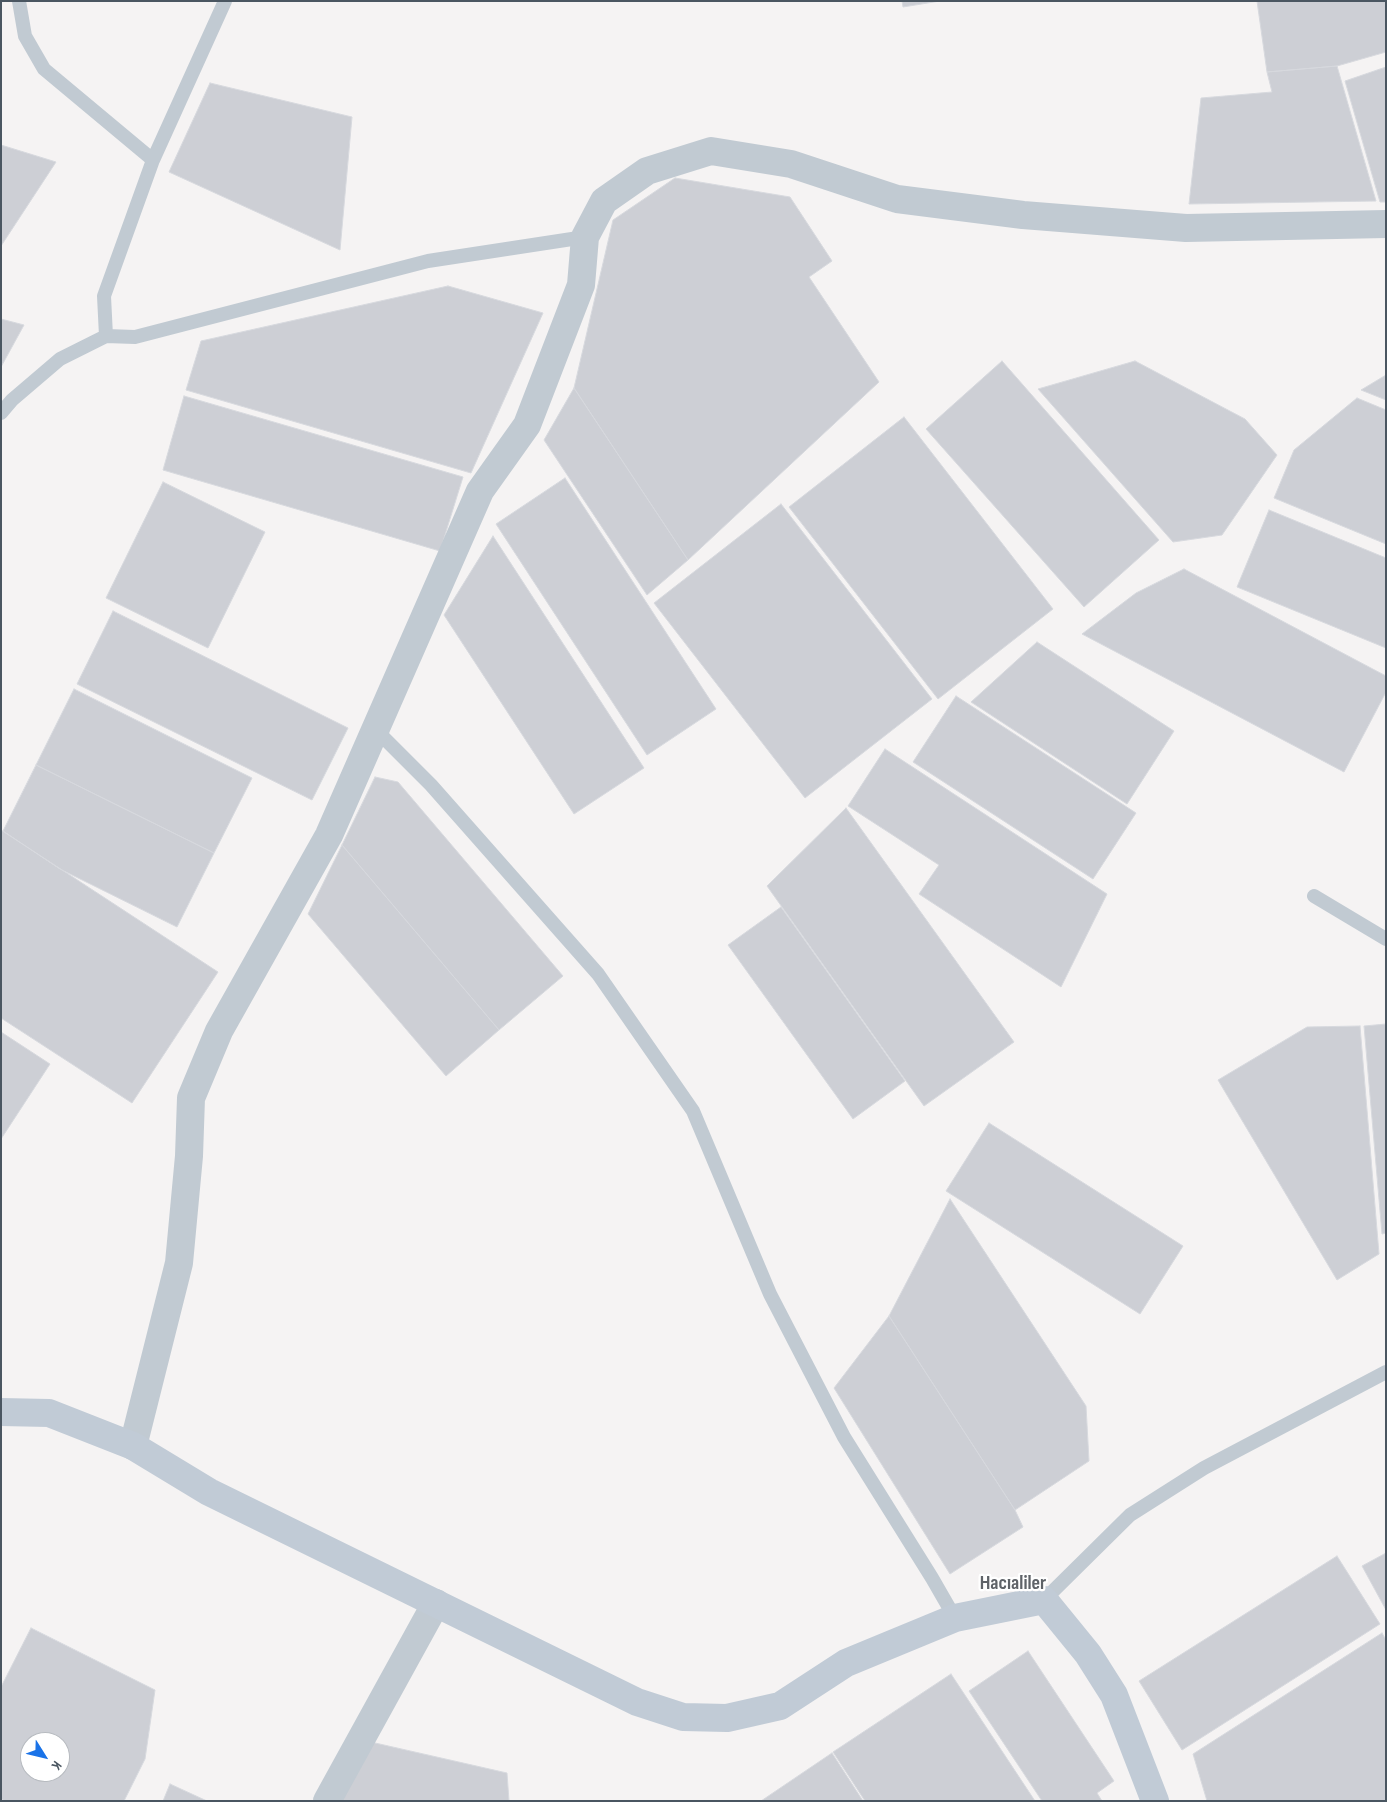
<!DOCTYPE html>
<meta charset="utf-8">
<style>
body{margin:0}
#map{position:relative;width:1387px;height:1802px;overflow:hidden;background:#f5f3f3;font-family:"Sofia Sans Condensed",sans-serif}
canvas{display:block}
.frame{position:absolute;inset:0;border:2px solid #4a5661;pointer-events:none}
.north{position:absolute;left:20px;top:1732px;width:50px;height:50px;box-sizing:border-box;background:#fff;border:1px solid #b7bbc0;border-radius:50%;rotate:126deg;font-size:14px;font-weight:700;line-height:20px;text-align:center;color:#4a5661}
.north::after{content:'';display:block;margin:auto;width:18px;height:22px;background:#1a73e8;clip-path:polygon(50% 0,100% 100%,50% 72%,0 100%)}
</style>
<div id="map">
<canvas width="1387" height="1802"></canvas>
<div class="frame"></div>
<div class="north">K</div>
</div>
<script>
const ctx = document.querySelector('canvas').getContext('2d');
ctx.lineJoin = 'round';
function paint(path, color) {
  ctx.fillStyle = color;
  ctx.fill(path, 'evenodd');
}
function poly(rows) {
  const path = new Path2D();
  for (const r of rows) {
    path.moveTo(r[0], r[1]);
    for (let i = 2; i < r.length; i += 2) path.lineTo(r[i], r[i + 1]);
  }
  return path;
}
function strokePath(path, color, width, dash) {
  ctx.strokeStyle = color;
  ctx.lineWidth = width;
  ctx.lineCap = dash ? 'butt' : 'round';
  ctx.setLineDash(dash || []);
  ctx.stroke(path);
}
function label(font, color, halo, rows, align = 'center') {
  ctx.font = font + ' "Sofia Sans Condensed",sans-serif';
  ctx.lineWidth = 4.5;
  ctx.setLineDash([]);
  ctx.textBaseline = 'middle';
  ctx.strokeStyle = halo;
  ctx.fillStyle = color;
  for (const [text, x, y, turn = 0] of rows) {
    ctx.save();
    ctx.translate(x, y);
    ctx.rotate((+turn || 0) * Math.PI / 180);
    ctx.textAlign = isNaN(turn) ? turn : align;
    if (halo) ctx.strokeText(text, 0, 0);
    ctx.fillText(text, 0, 0);
    ctx.restore();
  }
}
const building = poly([
 [902,1,940,1,903,7,902,1],
 [1257,1,1386,1,1386,52,1337,66,1267,72,1257,1],
 [1337,66,1376,201,1189,204,1201,98,1272,92,1267,72,1337,66],
 [1386,67,1386,202,1380,202,1345,81,1386,67],
 [210,83,352,117,340,250,169,172,210,83],
 [1,145,56,162,1,246,1,145],
 [675,178,790,197,832,261,809,277,879,382,688,560,574,388,613,220,675,178],
 [448,286,543,313,471,473,186,390,201,341,448,286],
 [1,319,24,325,1,367,1,319],
 [1002,361,1159,540,1084,607,926,429,1002,361],
 [1135,361,1245,419,1277,455,1222,535,1173,542,1038,389,1135,361],
 [1386,375,1386,400,1361,390,1386,375],
 [574,388,688,560,647,595,544,440,574,388],
 [184,396,463,477,440,551,163,470,184,396],
 [1357,398,1386,410,1386,544,1274,498,1294,450,1357,398],
 [904,417,1053,609,938,699,789,507,904,417],
 [565,478,716,709,647,755,496,524,565,478],
 [163,482,265,532,208,648,106,598,163,482],
 [781,504,932,699,805,798,654,603,781,504],
 [1269,510,1386,558,1386,648,1237,587,1269,510],
 [493,536,644,768,574,814,444,615,493,536],
 [1184,569,1386,676,1386,692,1344,772,1082,634,1136,593,1184,569],
 [113,611,348,728,312,800,77,684,113,611],
 [1037,642,1174,731,1127,804,971,702,1037,642],
 [74,689,252,778,214,853,36,765,74,689],
 [956,696,1136,813,1093,879,913,762,956,696],
 [885,749,1107,894,1061,987,919,894,939,865,848,806,885,749],
 [36,765,214,853,177,927,60,869,3,831,36,765],
 [375,777,398,782,563,976,499,1030,342,845,375,777],
 [846,808,1014,1042,924,1106,767,886,846,808],
 [1,830,218,972,132,1103,1,1018,1,830],
 [342,845,499,1030,446,1076,308,914,342,845],
 [781,907,905,1081,853,1119,728,945,781,907],
 [1386,1024,1386,1233,1382,1234,1364,1026,1386,1024],
 [1360,1026,1379,1254,1337,1280,1218,1080,1307,1027,1360,1026],
 [1,1032,50,1064,1,1139,1,1032],
 [989,1123,1183,1246,1140,1314,946,1191,989,1123],
 [950,1199,1086,1406,1089,1461,1015,1510,889,1316,950,1199],
 [889,1316,1015,1510,1023,1527,950,1574,834,1388,889,1316],
 [1386,1553,1386,1610,1362,1566,1386,1553],
 [1337,1556,1380,1624,1182,1750,1139,1681,1337,1556],
 [31,1628,155,1690,145,1759,124,1801,5,1801,1,1799,1,1687,31,1628],
 [30,1742,60,1742,60,1772,30,1772,30,1742],
 [1382,1633,1386,1640,1386,1801,1207,1801,1193,1754,1382,1633],
 [1028,1651,1114,1781,1097,1793,1102,1801,1042,1801,969,1691,1028,1651],
 [951,1674,1035,1801,865,1801,833,1752,951,1674],
 [362,1740,507,1773,509,1801,333,1801,362,1740],
 [832,1753,863,1801,761,1801,832,1753],
 [170,1784,207,1801,163,1801,170,1784]
]);
const lane = poly([
 [19,1,25,36,44,69,153,160],
 [106,336,104,296,153,160,225,1],
 [1,413,12,400,60,359,106,336,135,337,428,261,585,237],
 [376,730,431,785,598,974,693,1111,770,1294,844,1437,932,1578,955,1618],
 [1314,896,1386,939],
 [1044,1600,1130,1515,1204,1468,1386,1372]
]);
const street = poly([
 [133,1446,179,1263,189,1156,191,1098,219,1031,329,835,480,491,527,425,581,285,585,237,604,201,647,171,711,151,791,164,897,199,1023,215,1186,228,1386,224],
 [327,1801,436,1603]
]);
const secondary = poly([
 [1,1412,49,1413,133,1446,209,1492,637,1702,683,1717,727,1718,780,1706,846,1663,955,1618,1044,1600,1088,1654,1114,1695,1155,1801]
]);
const districtNames = [
 ["Hacıaliler",1013,1584]
];
paint(building, '#cdcfd5');
strokePath(building, '#d7d9de', 1);
strokePath(lane, '#c1cad2', 14);
strokePath(street, '#c1cad2', 28);
strokePath(secondary, '#c1cbd6', 28);
label('bold 20px', '#5f6368', '#fff', districtNames);
</script>
